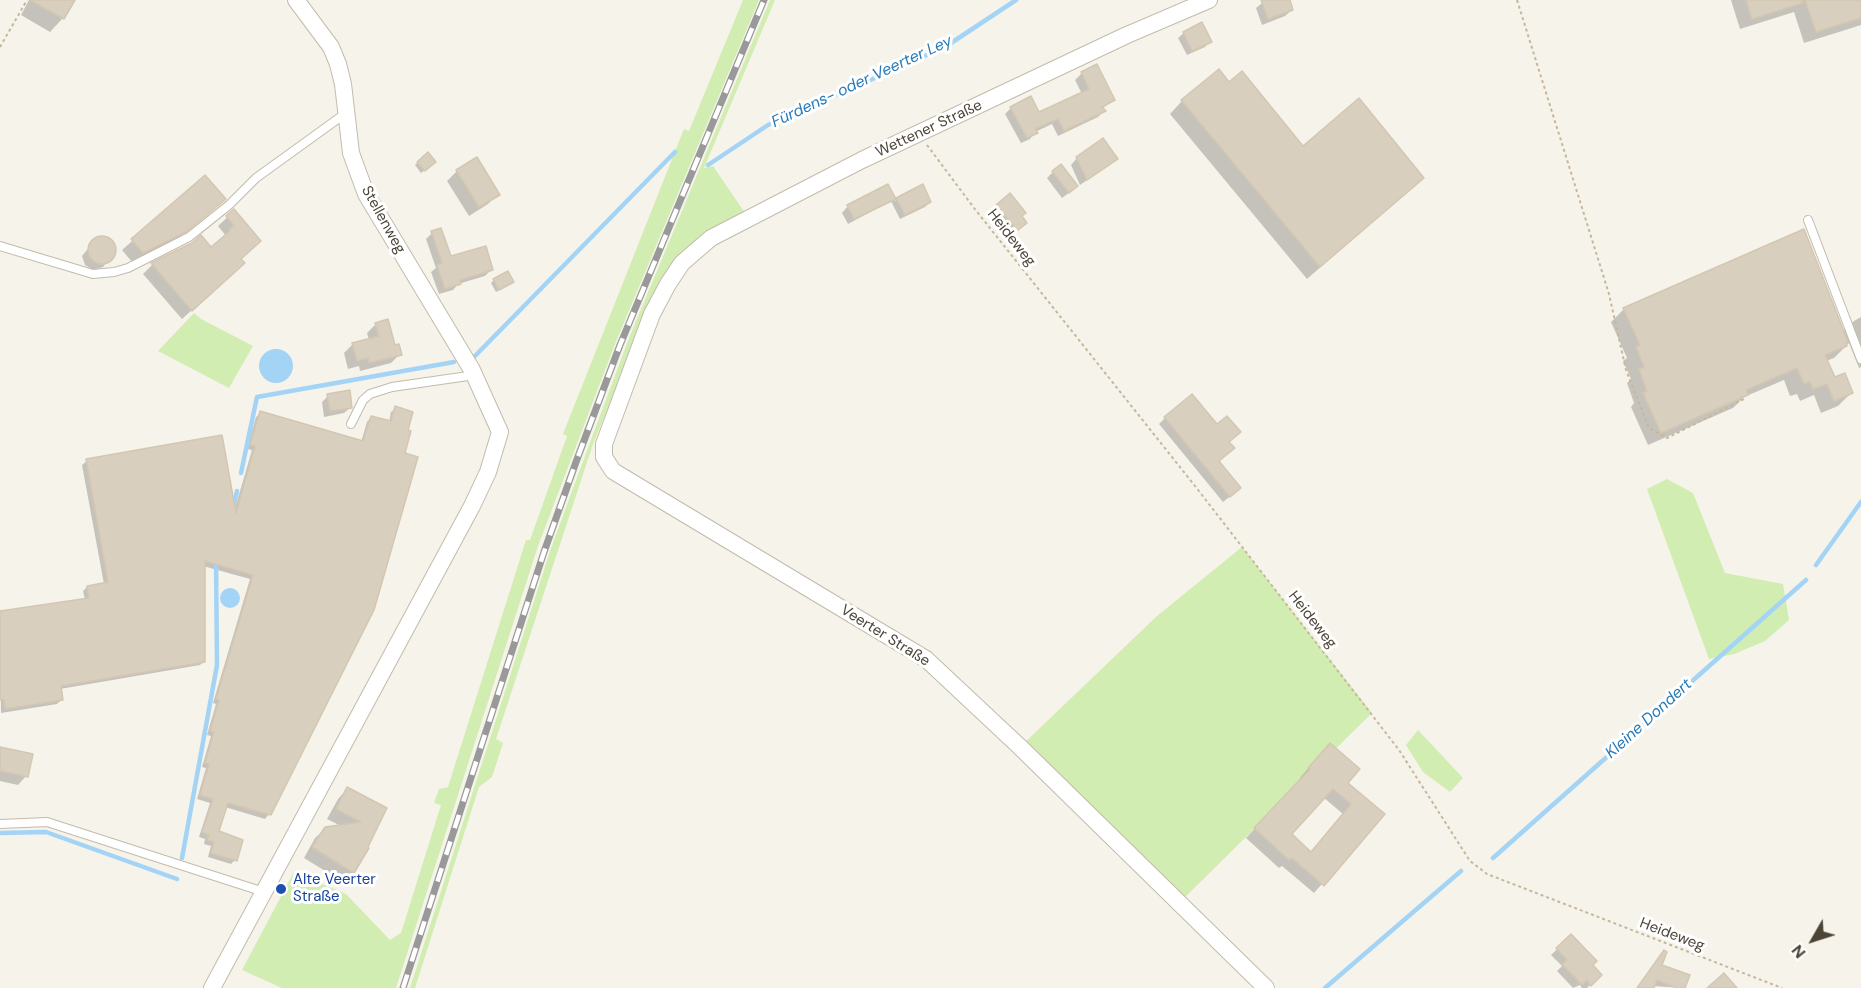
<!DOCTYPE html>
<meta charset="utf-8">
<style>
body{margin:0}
#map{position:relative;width:1861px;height:988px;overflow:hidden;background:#f6f3ea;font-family:"DM Sans",sans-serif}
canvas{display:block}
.north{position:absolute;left:1783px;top:910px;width:60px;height:60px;-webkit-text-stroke:4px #fff;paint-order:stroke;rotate:231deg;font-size:16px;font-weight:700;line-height:24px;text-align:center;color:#4b4437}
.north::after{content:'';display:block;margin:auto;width:21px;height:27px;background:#4b4437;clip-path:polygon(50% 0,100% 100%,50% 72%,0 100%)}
</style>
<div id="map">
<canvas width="1861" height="988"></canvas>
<div class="north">N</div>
</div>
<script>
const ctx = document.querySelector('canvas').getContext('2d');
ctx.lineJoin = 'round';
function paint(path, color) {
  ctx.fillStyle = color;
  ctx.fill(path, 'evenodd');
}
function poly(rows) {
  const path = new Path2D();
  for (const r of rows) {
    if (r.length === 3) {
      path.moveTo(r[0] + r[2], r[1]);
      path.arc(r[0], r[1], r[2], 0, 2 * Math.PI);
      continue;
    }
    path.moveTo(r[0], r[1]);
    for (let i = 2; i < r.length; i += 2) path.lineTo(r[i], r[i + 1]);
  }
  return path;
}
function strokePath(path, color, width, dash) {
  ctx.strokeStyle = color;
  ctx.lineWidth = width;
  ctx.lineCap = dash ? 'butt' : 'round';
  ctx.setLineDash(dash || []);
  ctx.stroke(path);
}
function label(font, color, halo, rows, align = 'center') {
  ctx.font = font + ' "DM Sans",sans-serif';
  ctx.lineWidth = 6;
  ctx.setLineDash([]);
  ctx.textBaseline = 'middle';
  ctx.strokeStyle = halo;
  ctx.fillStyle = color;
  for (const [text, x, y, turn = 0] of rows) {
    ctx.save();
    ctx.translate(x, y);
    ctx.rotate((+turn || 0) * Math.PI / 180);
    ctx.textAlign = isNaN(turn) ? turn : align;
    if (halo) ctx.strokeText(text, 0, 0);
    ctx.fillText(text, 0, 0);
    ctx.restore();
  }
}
const green = poly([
 [743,0,759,0,615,344,538,546,396,988,282,988,242,970,294,872,346,894,390,940,401,933,441,805,434,803,439,789,448,787,526,540,530,540,567,436,563,434,678,144,684,129,689,131],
 [770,0,775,0,704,168,713,166,745,213,709,232,649,308,593,444,496,739,503,743,492,777,479,787,415,988,410,988,550,551,582,464,629,338],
 [194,313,201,319,253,346,229,388,158,351],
 [1667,479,1693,493,1725,573,1783,584,1789,620,1765,641,1734,654,1709,659,1647,489],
 [1242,547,1372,713,1180,902,1020,747,1157,616],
 [1418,730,1463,778,1450,792,1423,772,1406,745]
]);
const water = poly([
 [276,366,17],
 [230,598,10]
]);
const shadow = poly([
 [29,0,73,0,63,18,50,32,21,15],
 [1266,0,1288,0,1292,10,1285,16,1262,25,1256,8],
 [1731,0,1861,0,1861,25,1804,43,1794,12,1740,29],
 [1184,33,1210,41,1205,47,1187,55,1178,38],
 [1096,66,1113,100,1102,109,1104,111,1098,117,1058,136,1052,124,1035,132,1030,139,1021,143,1005,114,1011,108,1038,114,1082,94,1075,80,1081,74],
 [1229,84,1303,148,1422,178,1307,279,1170,114,1182,101],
 [428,154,432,165,421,173,415,165],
 [1077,158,1109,165,1080,185,1071,165],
 [457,171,498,194,488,204,469,216,447,181],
 [1053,172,1070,192,1062,198,1047,178],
 [205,177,214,209,174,241,132,262,122,250],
 [888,186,895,201,897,199,930,202,925,207,900,219,891,201,848,224,842,213,848,206],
 [997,206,1020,228,1011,235,992,211],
 [234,211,240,260,234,272,182,319,143,274,152,265,193,244,211,249,226,236,218,226],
 [432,233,450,258,491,270,485,276,458,284,453,290,439,294,431,272,436,268,426,239],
 [103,238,114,244,114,252,103,267,93,270,85,265,82,256,94,241],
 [494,280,513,282,496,292,491,283],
 [1624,309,1842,332,1854,321,1861,317,1861,367,1859,368,1849,343,1834,358,1826,361,1834,379,1851,393,1838,406,1821,413,1814,395,1800,401,1797,394,1790,396,1784,380,1744,397,1733,408,1648,445,1631,407,1634,403,1627,383,1631,379,1623,361,1627,358,1611,322],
 [376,324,400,354,391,363,360,371,359,366,348,369,344,353,353,344,369,340,367,333],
 [328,396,351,407,344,413,324,417,322,402],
 [396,408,269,814,265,819,225,807,217,832,235,860,231,864,208,857,211,846,204,844,205,839,199,837,210,803,197,799,206,768,202,767,211,736,207,735,216,704,213,703,250,579,203,566,204,661,200,665,60,689,61,700,57,704,1,713,0,613,85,600,83,591,87,587,104,584,82,465,87,461,234,512,252,450,247,449,256,417,261,413,361,442,367,422,371,417,389,422,391,412],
 [1165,418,1217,426,1228,442,1217,461,1233,494,1223,502,1159,424],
 [0,749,26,776,18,785,0,781],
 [1321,754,1346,783,1383,814,1314,893,1282,866,1279,868,1246,838,1302,779,1300,778],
 [1323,797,1343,814,1310,853,1289,834],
 [347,789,385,809,353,872,343,882,304,858,315,838,326,828,341,826,327,819,338,799],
 [1571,936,1591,965,1600,975,1587,988,1582,988,1580,985,1573,988,1557,971,1562,966,1551,955],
 [1664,952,1660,966,1683,988,1653,986,1637,988]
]);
const stream = poly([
 [708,165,768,125,945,47,1016,0],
 [473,358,675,152],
 [241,473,257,397,454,362],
 [233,509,237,491],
 [1816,565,1861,502],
 [0,833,46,832,177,879],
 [182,858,217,665,216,558],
 [1493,858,1806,580],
 [1325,988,1461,871]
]);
const building = poly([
 [30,0,75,0,64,19,30,0],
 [1261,0,1290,0,1293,10,1268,19,1261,0],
 [1746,0,1802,0,1803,3,1752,19,1746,0],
 [1805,0,1861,0,1861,18,1816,32,1805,0],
 [1202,22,1212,42,1192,51,1183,32,1202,22],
 [1097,64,1115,100,1102,107,1106,111,1064,131,1058,119,1035,129,1038,133,1027,138,1010,107,1031,96,1039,112,1089,89,1081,72,1097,64],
 [1219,69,1229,82,1242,71,1303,146,1359,98,1424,178,1320,267,1181,100,1219,69],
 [1103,138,1118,159,1087,180,1076,157,1103,138],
 [428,152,436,162,425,171,417,162,428,152],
 [477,157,500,195,479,207,456,170,477,157],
 [1061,164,1078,186,1069,193,1052,171,1061,164],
 [205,175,226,199,186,232,143,253,131,239,205,175],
 [888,184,896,199,854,219,847,205,888,184],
 [923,184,931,202,905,215,896,198,923,184],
 [1010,193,1026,213,1022,216,1027,223,1017,231,996,205,1010,193],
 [234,209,261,241,241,259,245,263,192,311,151,263,192,243,201,235,211,247,230,231,229,230,234,226,226,216,234,209],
 [441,228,451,256,486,246,493,270,460,280,461,284,445,289,437,265,442,263,431,231,441,228],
 [1804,229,1848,342,1846,343,1847,346,1825,355,1835,377,1845,373,1853,393,1834,401,1827,384,1813,389,1810,382,1804,384,1797,368,1746,390,1748,395,1661,433,1643,393,1647,391,1639,369,1644,367,1636,347,1640,345,1623,308,1804,229],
 [102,250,14],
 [508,271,514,282,499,290,493,279,508,271],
 [388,319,395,345,399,344,402,355,369,363,368,358,357,361,352,343,379,336,375,323,388,319],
 [350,390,352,408,330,411,327,394,350,390],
 [1192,394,1217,424,1227,416,1241,432,1229,442,1235,448,1219,461,1241,488,1230,497,1164,417,1192,394],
 [395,406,413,412,408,430,411,431,405,453,418,457,374,610,271,815,228,803,219,831,243,840,237,861,211,853,214,842,207,840,209,835,202,832,213,799,200,795,209,764,205,763,214,732,210,731,219,700,216,699,253,575,205,561,205,662,61,686,63,700,5,709,4,700,0,700,0,611,89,598,87,586,108,582,86,459,222,435,236,513,255,446,250,445,260,411,363,441,371,416,391,421,395,406],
 [1330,743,1360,769,1348,783,1385,814,1324,886,1292,858,1289,860,1254,828,1310,769,1308,768,1330,743],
 [1333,789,1351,804,1311,852,1292,834,1333,789],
 [0,747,33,754,28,777,0,771,0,747],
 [347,787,387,808,368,847,369,848,354,873,312,847,325,827,361,822,336,809,347,787],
 [1571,934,1597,961,1593,965,1602,975,1591,986,1587,980,1582,985,1562,964,1567,960,1556,948,1571,934],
 [1664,950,1667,952,1662,965,1690,975,1685,988,1677,988,1657,980,1654,988,1637,988,1664,950],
 [1724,973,1737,988,1707,988,1724,973]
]);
const path = poly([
 [1517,0,1609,294,1626,370,1649,428,1667,438,1746,398],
 [0,47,27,0],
 [927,145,974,208,1195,486,1399,750,1470,861,1487,874,1782,988]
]);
const service = poly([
 [1808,220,1861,359],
 [0,246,93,274,114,272,128,268,189,237,229,205,256,178,346,113],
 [351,424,363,400,370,394,392,387,475,375],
 [0,824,47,822,264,892]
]);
const minor = poly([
 [1209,0,1127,35,862,160,711,238,682,263,668,284,652,314,604,444,604,457,613,471,926,659,1020,747,1266,988],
 [212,988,472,506,488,472,500,432,472,370,366,194,351,153,343,84,338,64,331,47,296,0]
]);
const rail = poly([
 [403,988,544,552,576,462,620,345,764,0]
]);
const markers = [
 [281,889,6,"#1a4fb4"]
];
const streetNames = [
 ["Wettener Straße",929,129,-25],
 ["Stellenweg",383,220,61],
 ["Heideweg",1011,238,52],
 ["Heideweg",1312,620,52],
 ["Veerter Straße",885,636,32],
 ["Heideweg",1672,935,21]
];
const transitNames = [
 ["Alte Veerter",293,880],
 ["Straße",293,897]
];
const waterNames = [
 ["Fürdens- oder Veerter Ley",862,82,-25],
 ["Kleine Dondert",1649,719,-42]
];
paint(green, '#d1edb1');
paint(water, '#a3d4f6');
paint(shadow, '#0003');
strokePath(stream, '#a3d4f6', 4.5);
paint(building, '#d9cfbf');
strokePath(building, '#d4c7b1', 1.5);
strokePath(service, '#c3bbac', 10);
strokePath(minor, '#c3bbac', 18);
strokePath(path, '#c6b79c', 2, [3, 3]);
strokePath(service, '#fff', 8);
strokePath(minor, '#fff', 16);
strokePath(rail, '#999', 7);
strokePath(rail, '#fff', 4.5, [14]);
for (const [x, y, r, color] of markers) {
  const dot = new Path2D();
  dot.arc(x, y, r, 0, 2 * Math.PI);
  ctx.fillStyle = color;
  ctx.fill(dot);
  strokePath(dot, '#fff', 2);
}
label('15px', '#4b4437', '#fff', streetNames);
label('15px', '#164399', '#fff', transitNames, 'left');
label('italic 16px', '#267ab8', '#fff', waterNames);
</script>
